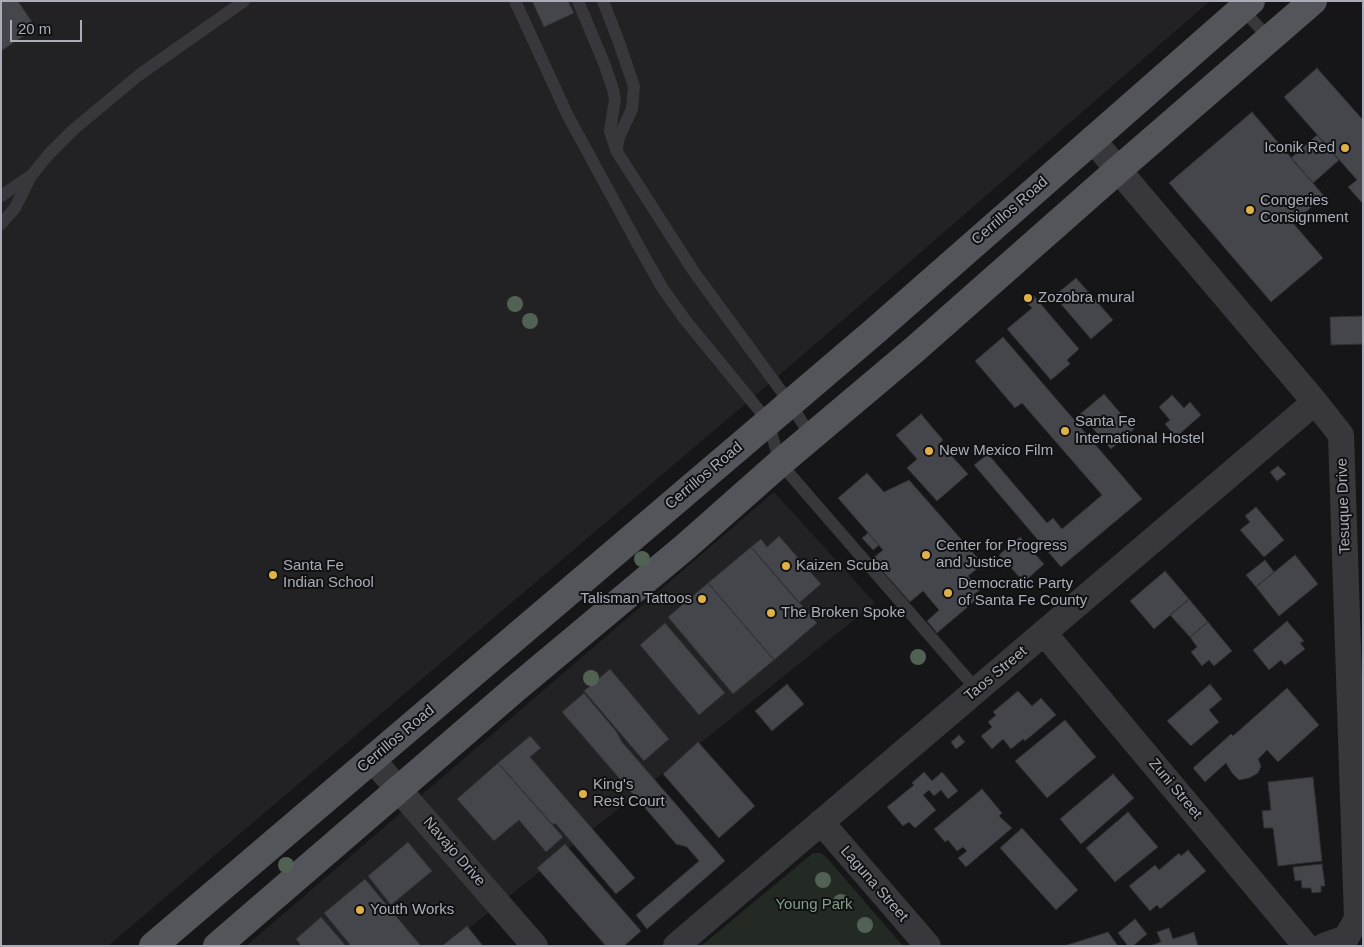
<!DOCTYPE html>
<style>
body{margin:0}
#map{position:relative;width:1364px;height:947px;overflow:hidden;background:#161618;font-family:Helvetica,sans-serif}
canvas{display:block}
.frame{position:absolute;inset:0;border:2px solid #aaadb7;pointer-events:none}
.scale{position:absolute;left:10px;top:20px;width:72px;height:22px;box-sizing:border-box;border:2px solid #aaadb7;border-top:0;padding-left:6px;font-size:15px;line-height:18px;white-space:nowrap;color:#aaadb7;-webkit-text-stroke:4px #111113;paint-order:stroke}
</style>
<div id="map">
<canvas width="1364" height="947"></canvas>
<div class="frame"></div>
<div class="scale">20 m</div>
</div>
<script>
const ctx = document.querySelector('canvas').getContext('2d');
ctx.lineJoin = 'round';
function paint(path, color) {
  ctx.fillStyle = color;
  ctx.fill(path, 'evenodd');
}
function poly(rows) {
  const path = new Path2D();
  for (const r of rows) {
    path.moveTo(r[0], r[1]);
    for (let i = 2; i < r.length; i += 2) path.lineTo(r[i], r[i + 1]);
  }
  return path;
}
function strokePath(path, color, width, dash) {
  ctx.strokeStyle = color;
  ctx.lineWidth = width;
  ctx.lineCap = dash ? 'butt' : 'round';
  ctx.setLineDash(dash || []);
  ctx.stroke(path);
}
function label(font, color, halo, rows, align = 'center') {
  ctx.font = font + ' Helvetica,sans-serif';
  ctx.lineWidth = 4;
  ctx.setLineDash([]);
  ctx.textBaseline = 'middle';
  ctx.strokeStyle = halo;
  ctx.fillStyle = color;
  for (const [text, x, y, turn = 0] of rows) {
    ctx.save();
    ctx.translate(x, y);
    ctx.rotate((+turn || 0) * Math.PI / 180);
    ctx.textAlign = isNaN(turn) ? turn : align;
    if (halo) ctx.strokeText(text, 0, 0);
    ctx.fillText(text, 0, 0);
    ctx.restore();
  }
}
const built = poly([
 [1,1,1210,1,798,359,108,946,1,946],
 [774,492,875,603,447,946,246,946]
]);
const green = poly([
 [813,853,821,853,827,858,903,946,701,946]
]);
const building = poly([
 [1,1,18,1,36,28,1,51,1,1],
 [532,1,568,1,574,13,544,27,532,1],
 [1317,68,1363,120,1363,204,1348,187,1357,180,1284,97,1317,68],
 [1252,112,1324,196,1293,223,1323,258,1271,302,1169,183,1252,112],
 [1317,135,1339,160,1313,183,1291,158,1317,135],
 [1076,278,1113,320,1091,339,1054,296,1076,278],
 [1034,296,1079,349,1067,360,1070,364,1051,380,1007,329,1032,308,1027,303,1034,296],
 [1363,316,1363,344,1331,345,1330,317,1363,316],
 [1003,337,1142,499,1061,567,974,465,988,454,1047,523,1053,518,1062,529,1102,495,1022,403,1015,408,975,361,1003,337],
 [1104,394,1134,429,1111,449,1080,414,1104,394],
 [1172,395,1184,408,1190,402,1201,415,1176,437,1165,424,1170,420,1159,407,1172,395],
 [921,414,943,440,940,443,968,474,937,501,907,468,917,459,896,435,921,414],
 [1278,466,1286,474,1277,481,1270,472,1278,466],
 [867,473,884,492,909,480,983,564,968,576,980,590,973,595,977,599,937,633,927,621,939,610,923,591,910,602,872,559,883,550,838,498,867,473],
 [1256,507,1284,540,1264,557,1240,530,1250,522,1245,516,1256,507],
 [868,533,879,545,873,550,862,538,868,533],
 [779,536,821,584,799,603,751,547,761,539,767,547,779,536],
 [1020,537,1044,564,1024,582,999,555,1020,537],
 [751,547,817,623,774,660,708,583,751,547],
 [1295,555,1318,584,1279,616,1256,587,1295,555],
 [1265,560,1274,572,1256,587,1246,575,1265,560],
 [1165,571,1189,599,1154,629,1130,601,1165,571],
 [708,583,774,660,733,694,668,617,708,583],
 [1189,599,1208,622,1190,637,1170,615,1189,599],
 [1287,621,1304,641,1300,643,1305,649,1285,665,1281,660,1269,670,1253,650,1287,621],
 [1208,622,1232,651,1214,666,1209,660,1202,666,1191,652,1197,647,1190,637,1208,622],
 [665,623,725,693,699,715,640,645,665,623],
 [610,669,669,739,644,761,584,691,610,669],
 [787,684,804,704,772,731,755,711,787,684],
 [1210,684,1222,699,1209,710,1219,722,1191,746,1167,721,1210,684],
 [1287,688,1319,725,1278,762,1267,750,1258,759,1261,766,1258,773,1249,778,1239,780,1232,773,1226,763,1205,782,1193,768,1231,734,1233,736,1287,688],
 [1018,691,1032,706,1041,698,1056,715,1025,741,1023,739,1011,749,1003,739,992,749,981,736,992,727,988,722,996,715,993,712,1018,691],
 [584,693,616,731,622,742,725,861,647,929,636,915,699,861,687,847,676,844,562,712,584,693],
 [1065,720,1096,757,1047,798,1015,761,1065,720],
 [959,735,965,742,956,749,951,742,959,735],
 [530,736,541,748,530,757,635,878,616,894,555,823,553,825,498,763,530,736],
 [698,742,755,806,719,838,663,774,698,742],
 [498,763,563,837,546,852,519,820,494,841,457,799,498,763],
 [924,772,932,781,942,772,958,791,948,799,941,790,934,796,929,790,923,795,936,810,915,828,909,822,903,826,887,807,914,785,912,783,924,772],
 [1113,774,1134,798,1081,844,1060,819,1113,774],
 [1313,777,1322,861,1278,866,1273,828,1264,828,1262,811,1271,810,1268,782,1313,777],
 [982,789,1002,813,999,816,1012,828,966,867,958,858,967,851,963,847,957,851,948,840,945,842,934,829,982,789],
 [1128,812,1158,847,1115,882,1086,848,1128,812],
 [1022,828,1078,890,1056,910,1000,848,1022,828],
 [408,842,432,871,391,905,368,876,408,842],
 [565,844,641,931,624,946,606,946,537,868,565,844],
 [1188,850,1206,871,1160,909,1157,905,1150,911,1129,886,1155,865,1159,870,1179,853,1181,856,1188,850],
 [1322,864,1325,886,1321,886,1321,892,1312,893,1311,888,1302,888,1301,880,1295,881,1293,867,1322,864],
 [365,879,421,946,351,946,324,913,365,879],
 [321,917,346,946,301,946,296,939,321,917],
 [1135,919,1147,934,1133,946,1128,946,1118,933,1135,919],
 [467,926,483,946,442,946,467,926],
 [1169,928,1173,939,1194,932,1198,946,1150,946,1161,942,1157,932,1169,928],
 [1108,932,1118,946,1064,946,1108,932]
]);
const lane = poly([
 [515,1,568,116,642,252,663,289,686,321,768,421,780,463,977,690],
 [578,1,604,63,613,89,615,99,610,131,617,152,694,272,790,403,811,437],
 [603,1,617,37,634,86,632,109,619,137,617,149],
 [1242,9,1270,39],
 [1,196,29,177],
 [1,224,15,208,31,176,49,154,73,130,139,75,244,1]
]);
const street = poly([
 [1092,139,1315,402,1341,435,1357,919,1346,938,1324,946],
 [1044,633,1306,946],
 [372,759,535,946],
 [821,822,928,946],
 [676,946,1315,402]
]);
const primary = poly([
 [153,946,875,331,1251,1],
 [217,946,515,689,685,547,780,463,914,350,1119,169,1313,1]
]);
const trees = [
 [515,304],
 [530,321],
 [642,559],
 [918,657],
 [591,678],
 [286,865],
 [823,880],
 [841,902],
 [865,925]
];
const markers = [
 [1345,148,5,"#e0b146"],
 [1250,210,5,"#e0b146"],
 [1028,298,5,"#e0b146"],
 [1065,431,5,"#e0b146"],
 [929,451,5,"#e0b146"],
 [926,555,5,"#e0b146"],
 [786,566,5,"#e0b146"],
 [273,575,5,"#e0b146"],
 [948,593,5,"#e0b146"],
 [702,599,5,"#e0b146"],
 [771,613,5,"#e0b146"],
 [583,794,5,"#e0b146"],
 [360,910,5,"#e0b146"]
];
const poiNames = [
 ["Iconik Red",1335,148,"right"],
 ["Congeries",1260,201],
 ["Consignment",1260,218],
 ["Zozobra mural",1038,298],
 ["Santa Fe",1075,422],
 ["International Hostel",1075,439],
 ["New Mexico Film",939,451],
 ["Center for Progress",936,546],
 ["and Justice",936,563],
 ["Santa Fe",283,566],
 ["Indian School",283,583],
 ["Kaizen Scuba",796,566],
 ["Democratic Party",958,584],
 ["of Santa Fe County",958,601],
 ["Talisman Tattoos",692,599,"right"],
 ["The Broken Spoke",781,613],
 ["King's",593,785],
 ["Rest Court",593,802],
 ["Youth Works",370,910]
];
const streetNames = [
 ["Cerrillos Road",1010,211,-41],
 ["Cerrillos Road",704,476,-40],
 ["Tesuque Drive",1344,506,-92],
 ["Taos Street",996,674,-40],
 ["Cerrillos Road",396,739,-40],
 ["Zuni Street",1175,789,50],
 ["Navajo Drive",454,852,49],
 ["Laguna Street",874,884,49]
];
const parkNames = [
 ["Young Park",814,905]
];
paint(built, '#222225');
paint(green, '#232a24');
paint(building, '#45464b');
strokePath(building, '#313034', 1);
strokePath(lane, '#38383c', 12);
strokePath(street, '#38383c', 26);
strokePath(primary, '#54555b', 28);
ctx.fillStyle = '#516254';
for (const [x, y] of trees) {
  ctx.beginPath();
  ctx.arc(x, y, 8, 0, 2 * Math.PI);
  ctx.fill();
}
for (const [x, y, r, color] of markers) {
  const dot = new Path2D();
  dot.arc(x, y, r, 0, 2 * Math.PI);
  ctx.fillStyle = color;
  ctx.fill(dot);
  strokePath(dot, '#111113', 2);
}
label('15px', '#aaadb7', '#111113', poiNames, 'left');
label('15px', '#aaadb7', '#111113', streetNames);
label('15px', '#82a085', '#111113', parkNames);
</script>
